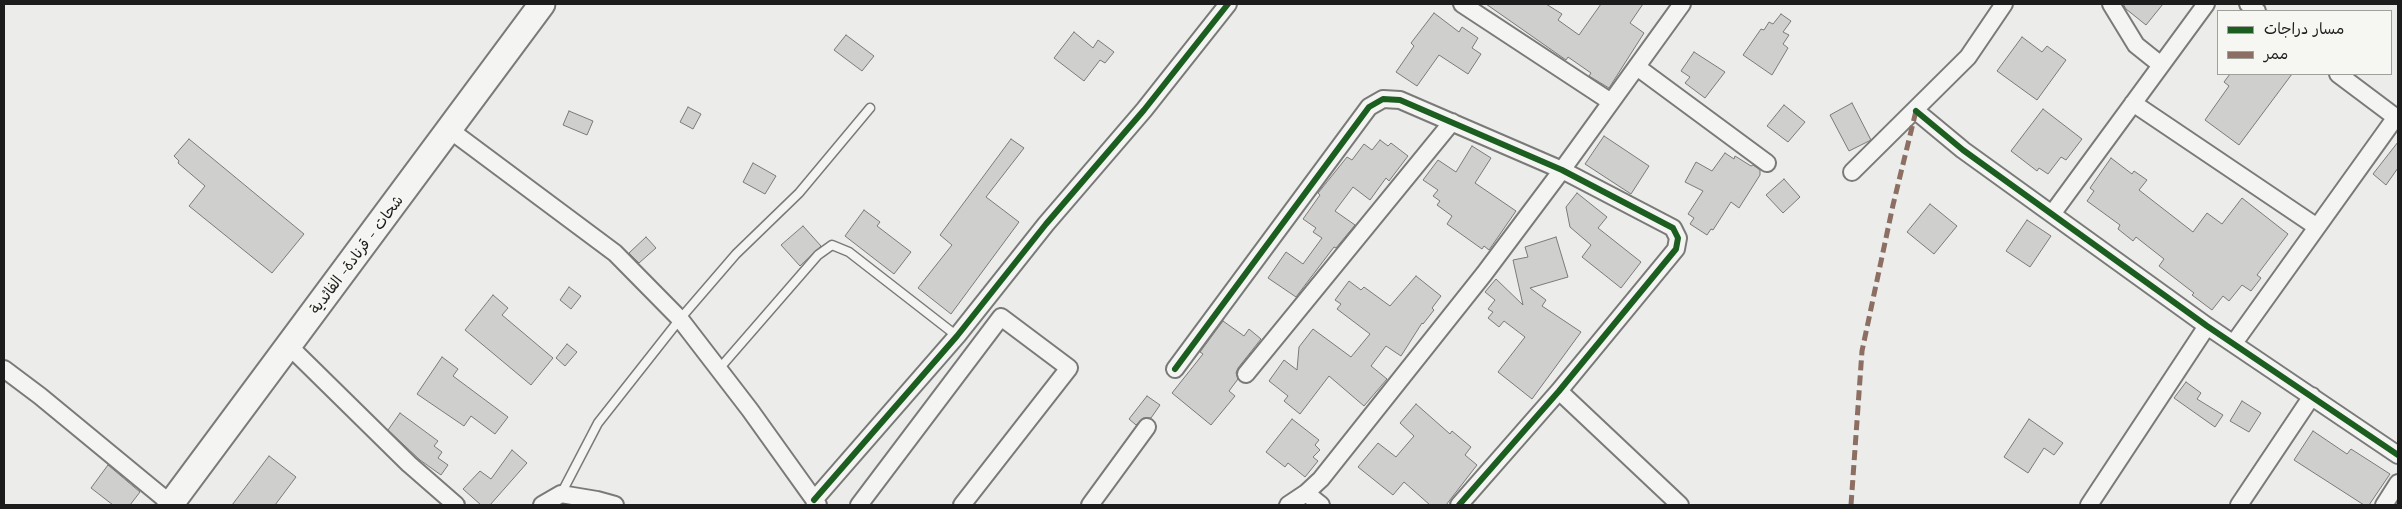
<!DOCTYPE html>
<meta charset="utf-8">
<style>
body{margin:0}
#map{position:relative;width:2402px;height:509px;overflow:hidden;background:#ececea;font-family:"Comic Neue","Playpen Sans Arabic",sans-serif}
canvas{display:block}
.frame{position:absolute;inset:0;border:5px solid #1c1c1c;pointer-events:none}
.legend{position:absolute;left:2217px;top:10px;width:175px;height:65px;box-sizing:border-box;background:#f6f6f2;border:1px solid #9f9f9c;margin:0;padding:6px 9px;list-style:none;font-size:15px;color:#1c1c1c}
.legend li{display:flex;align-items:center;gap:10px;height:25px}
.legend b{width:25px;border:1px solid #9f9f9c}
</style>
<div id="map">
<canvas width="2402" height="509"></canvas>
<div class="frame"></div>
<ul class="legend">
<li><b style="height:6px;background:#1b5e20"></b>مسار دراجات</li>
<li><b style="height:6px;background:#8d6e63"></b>ممر</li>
</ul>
</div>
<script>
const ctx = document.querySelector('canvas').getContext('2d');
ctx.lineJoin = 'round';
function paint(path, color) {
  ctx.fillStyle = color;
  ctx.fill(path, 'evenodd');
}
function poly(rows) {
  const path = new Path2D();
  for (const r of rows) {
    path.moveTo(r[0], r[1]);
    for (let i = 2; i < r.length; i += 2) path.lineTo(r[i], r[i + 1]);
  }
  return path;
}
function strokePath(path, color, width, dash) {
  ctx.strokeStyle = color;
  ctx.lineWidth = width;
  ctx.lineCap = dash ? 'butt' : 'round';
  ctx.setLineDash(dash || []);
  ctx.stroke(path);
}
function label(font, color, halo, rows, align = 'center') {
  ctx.font = font + ' "Comic Neue","Playpen Sans Arabic",sans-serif';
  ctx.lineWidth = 4;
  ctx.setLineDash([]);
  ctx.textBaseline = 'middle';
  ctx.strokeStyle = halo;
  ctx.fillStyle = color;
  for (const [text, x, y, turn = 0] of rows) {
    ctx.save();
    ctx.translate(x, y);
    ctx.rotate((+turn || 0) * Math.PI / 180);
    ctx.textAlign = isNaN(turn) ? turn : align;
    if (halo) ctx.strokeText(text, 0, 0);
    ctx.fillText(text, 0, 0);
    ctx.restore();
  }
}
const building = poly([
 [1486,4,1546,4,1562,14,1558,20,1579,35,1601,4,1643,4,1630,23,1644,33,1609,88,1589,76,1591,73,1568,57,1566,60,1486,4],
 [2123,4,2163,4,2146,25,2126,9,2123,4],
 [1434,13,1459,32,1462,27,1478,38,1472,48,1481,54,1468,74,1439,55,1417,86,1396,72,1414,46,1411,43,1434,13],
 [1781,14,1791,21,1783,32,1789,35,1783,44,1788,48,1772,75,1743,55,1761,29,1764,30,1769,22,1773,24,1781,14],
 [1074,32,1093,48,1098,40,1114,52,1105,63,1100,60,1084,81,1054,58,1074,32],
 [846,35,874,56,862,71,834,50,846,35],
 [2022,37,2042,52,2047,46,2066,60,2037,100,1997,71,2022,37],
 [1694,52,1725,72,1705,98,1685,83,1690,77,1681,71,1694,52],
 [2230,74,2292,74,2239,145,2205,120,2229,86,2224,82,2230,74],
 [1852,103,1871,140,1849,151,1830,115,1852,103],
 [1784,105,1805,122,1788,142,1767,126,1784,105],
 [688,107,701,114,693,129,680,122,688,107],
 [2043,109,2082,139,2066,160,2061,157,2048,174,2039,168,2037,171,2011,151,2043,109],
 [569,111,593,121,587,135,563,125,569,111],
 [1604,136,1649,166,1631,194,1585,164,1604,136],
 [189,139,304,234,272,273,189,206,205,186,178,163,179,161,174,156,189,139],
 [1011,139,1024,148,986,197,1019,222,951,314,918,288,952,245,940,235,1011,139],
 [1380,140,1388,146,1391,143,1408,156,1389,181,1386,178,1370,200,1353,187,1335,211,1355,225,1336,248,1334,247,1296,297,1268,278,1286,252,1303,264,1322,238,1313,232,1316,228,1303,219,1320,195,1318,193,1347,157,1352,160,1364,144,1372,150,1380,140],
 [2398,142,2398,168,2386,185,2373,174,2398,142],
 [1472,146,1491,158,1475,183,1516,211,1489,250,1484,246,1482,249,1447,224,1452,216,1437,205,1440,201,1433,196,1438,190,1423,180,1438,160,1456,172,1472,146],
 [1725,153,1734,159,1735,156,1751,166,1753,165,1760,170,1760,175,1739,208,1731,202,1713,230,1711,229,1707,235,1690,224,1694,218,1688,214,1703,191,1685,182,1696,162,1712,171,1725,153],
 [2111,158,2132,174,2134,171,2147,180,2139,190,2193,232,2207,213,2222,224,2242,198,2288,234,2257,275,2261,278,2251,291,2242,285,2229,301,2223,296,2212,310,2192,295,2194,293,2159,266,2164,259,2136,237,2133,241,2118,229,2120,225,2087,201,2094,191,2090,188,2111,158],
 [753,163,776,176,765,194,743,182,753,163],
 [1784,179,1800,197,1783,213,1766,195,1784,179],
 [1577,193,1607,217,1598,228,1641,262,1621,288,1582,257,1591,245,1570,227,1566,207,1577,193],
 [1930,204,1957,226,1934,254,1907,232,1930,204],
 [864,210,880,222,877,226,911,252,894,274,845,236,864,210],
 [2027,220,2051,236,2030,267,2006,251,2027,220],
 [803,226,821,246,800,266,781,245,803,226],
 [646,237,656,248,639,263,629,253,646,237],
 [1556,237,1568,277,1530,288,1546,300,1542,306,1581,332,1532,399,1498,372,1525,337,1504,321,1499,327,1488,318,1493,312,1488,309,1495,300,1485,292,1496,279,1523,305,1513,260,1528,257,1525,247,1556,237],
 [1416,276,1441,296,1432,308,1434,310,1423,324,1422,323,1401,356,1386,346,1371,366,1387,379,1364,406,1329,376,1300,414,1284,401,1288,396,1269,381,1284,360,1297,370,1299,347,1313,329,1351,357,1370,334,1337,309,1341,304,1335,300,1349,281,1361,290,1364,287,1390,306,1416,276],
 [569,287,581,296,571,309,560,300,569,287],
 [493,295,508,308,502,315,553,358,531,385,465,330,493,295],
 [1223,321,1244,336,1249,329,1261,339,1238,368,1236,373,1238,379,1229,391,1235,396,1211,425,1172,393,1203,354,1200,352,1223,321],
 [567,344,577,352,565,366,556,358,567,344],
 [442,357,458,369,453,376,508,417,495,434,471,416,464,426,417,394,442,357],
 [2186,382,2201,393,2197,399,2223,415,2215,427,2174,398,2186,382],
 [1147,396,1160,405,1151,418,1143,418,1136,425,1129,419,1147,396],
 [2242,401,2261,413,2249,432,2230,421,2242,401],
 [1416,404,1450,434,1452,431,1471,447,1465,455,1477,465,1446,505,1430,505,1404,482,1393,495,1358,467,1378,443,1396,457,1414,436,1400,423,1416,404],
 [400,413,438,441,434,446,442,452,438,458,448,465,441,475,420,460,388,430,400,413],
 [1292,419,1319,440,1315,445,1320,450,1313,457,1318,461,1305,477,1288,463,1285,467,1266,452,1292,419],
 [2029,419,2063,443,2054,455,2044,448,2028,473,2004,457,2029,419],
 [2313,431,2347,454,2351,449,2390,474,2369,505,2364,505,2294,460,2313,431],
 [512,450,527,463,490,505,481,505,463,489,480,471,491,479,512,450],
 [269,456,296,477,275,505,232,505,269,456],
 [108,465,140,492,130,505,113,505,91,488,108,465]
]);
const lane = poly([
 [719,369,818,255,832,245,849,252,957,336],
 [561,494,598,423,680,319,736,254,799,193,870,108]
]);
const street = poly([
 [1462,4,1611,102],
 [2111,4,2136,45,2161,65],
 [2248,4,2257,11],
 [1637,67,1767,163],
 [2338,74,2398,119],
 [2133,103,2317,227],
 [1916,111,1963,150,2207,326,2398,455],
 [450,130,615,253,680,319,750,410,818,505],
 [1852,172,1968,57,2004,4],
 [2052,214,2206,4],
 [2234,343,2396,117],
 [289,346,409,464,456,505],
 [4,369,40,396,171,504],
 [1175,369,1369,107,1383,99,1400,100,1562,170,1673,228,1678,238,1676,249,1559,391,1459,505],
 [1246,374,1452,122],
 [1559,391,1680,505],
 [1306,493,1321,505],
 [814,500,957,336,1046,224,1144,110,1228,4],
 [542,505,561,494,597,500,615,505],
 [859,505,1001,317,1069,368,962,505],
 [1090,505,1147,427],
 [1288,505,1306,493,1321,479,1484,274,1562,170,1682,4],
 [2089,505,2207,326],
 [2239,505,2312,396],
 [2384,505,2398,483]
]);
const primary = poly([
 [170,505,542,4]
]);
const quiet = poly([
 [1851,505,1862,351,1893,205,1916,111]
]);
const cycleway = poly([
 [1916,111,1963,150,2207,326,2398,455],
 [1175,369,1369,107,1383,99,1400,100,1562,170,1673,228,1678,238,1676,249,1559,391,1459,505],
 [814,500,957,336,1046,224,1144,110,1228,4]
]);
const streetNames = [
 ["شحات - قرنادة- الفائدية",357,255,-53]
];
paint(building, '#cfcfce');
strokePath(building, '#7a7a79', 1);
strokePath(lane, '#7a7a79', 11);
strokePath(street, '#7a7a79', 20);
strokePath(primary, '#7a7a79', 29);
strokePath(lane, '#f4f4f2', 8);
strokePath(street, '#f4f4f2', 16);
strokePath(primary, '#f4f4f2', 25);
strokePath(quiet, '#8d6e63', 5, [10, 5]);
strokePath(cycleway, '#1b5e20', 6);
label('15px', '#1c1c1c', '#f6f6f2', streetNames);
</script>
